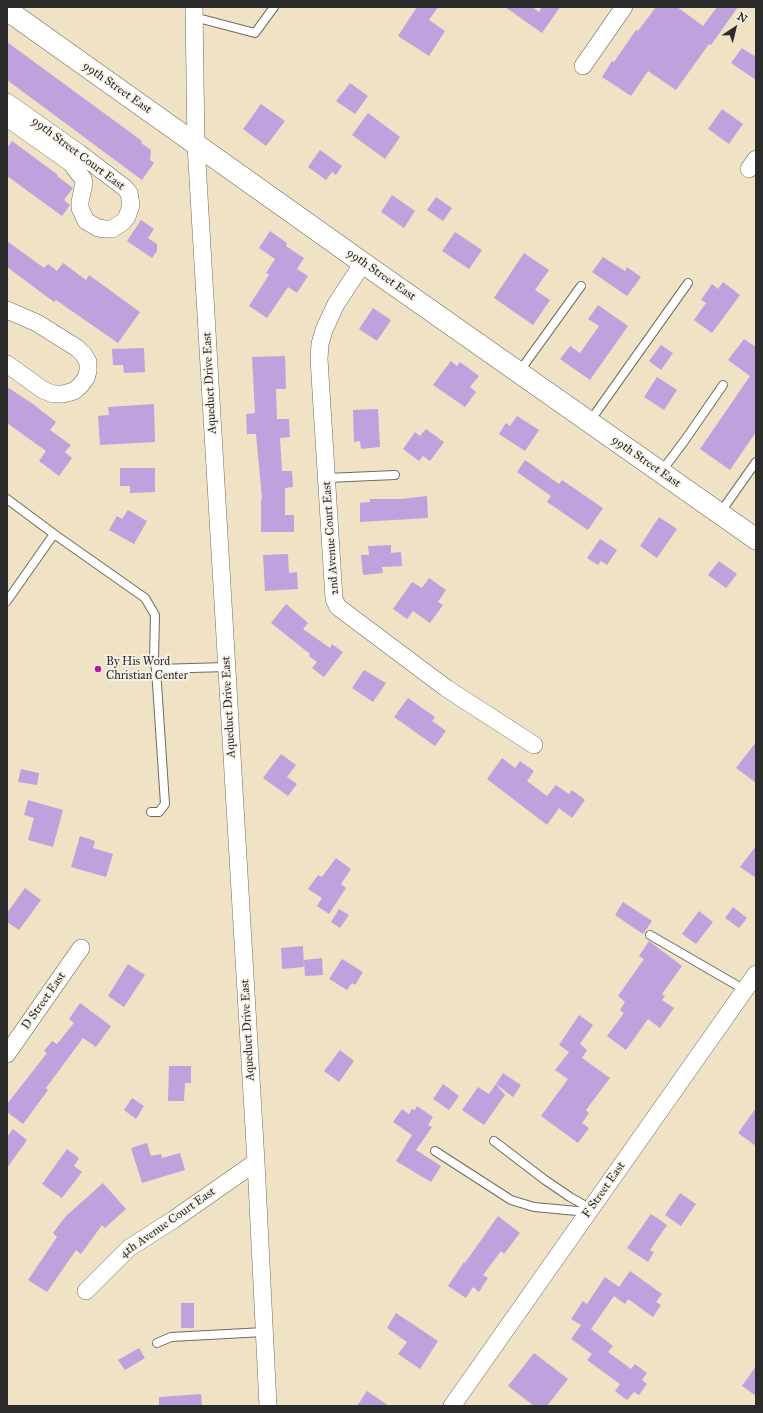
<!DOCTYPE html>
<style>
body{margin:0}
#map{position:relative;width:763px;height:1413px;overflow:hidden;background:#f0e2c4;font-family:"IM FELL Great Primer",serif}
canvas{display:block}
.frame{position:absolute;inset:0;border:8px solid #2b2b2b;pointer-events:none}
.north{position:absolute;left:715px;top:8px;width:40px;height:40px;-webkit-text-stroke:3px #f7f3e8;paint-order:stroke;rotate:35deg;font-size:11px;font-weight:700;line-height:16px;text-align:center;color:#2b2b2b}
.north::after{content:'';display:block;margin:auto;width:14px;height:18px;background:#2b2b2b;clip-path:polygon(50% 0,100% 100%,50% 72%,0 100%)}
</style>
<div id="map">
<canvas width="763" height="1413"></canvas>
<div class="frame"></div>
<div class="north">N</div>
</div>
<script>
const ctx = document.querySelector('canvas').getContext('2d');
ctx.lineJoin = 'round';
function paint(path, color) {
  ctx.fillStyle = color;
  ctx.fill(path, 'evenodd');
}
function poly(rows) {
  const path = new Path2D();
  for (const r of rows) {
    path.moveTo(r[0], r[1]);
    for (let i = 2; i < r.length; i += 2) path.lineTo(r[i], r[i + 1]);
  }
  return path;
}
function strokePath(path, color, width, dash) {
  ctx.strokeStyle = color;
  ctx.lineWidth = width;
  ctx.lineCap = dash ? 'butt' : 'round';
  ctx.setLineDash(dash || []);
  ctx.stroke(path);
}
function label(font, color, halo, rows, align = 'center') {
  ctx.font = font + ' "IM FELL Great Primer",serif';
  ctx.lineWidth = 3.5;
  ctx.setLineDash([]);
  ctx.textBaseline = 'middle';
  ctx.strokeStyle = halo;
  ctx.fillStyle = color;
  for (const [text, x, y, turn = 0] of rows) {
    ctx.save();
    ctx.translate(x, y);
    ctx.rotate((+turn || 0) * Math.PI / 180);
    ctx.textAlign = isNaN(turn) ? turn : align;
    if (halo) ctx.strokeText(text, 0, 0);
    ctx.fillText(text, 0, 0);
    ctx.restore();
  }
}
const building = poly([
 [417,7,438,7,429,20,445,31,429,56,398,36],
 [505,7,532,7,539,12,542,7,560,7,542,33],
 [656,7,677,7,703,26,717,7,738,7,711,45,709,44,676,90,648,71,631,96,602,77,612,61,614,62,636,30,638,31],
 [7,42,142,141,141,143,151,150,150,160,154,163,142,180,7,80],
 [742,48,756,57,756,80,731,63],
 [350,83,368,96,355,114,336,101],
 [261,104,285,121,266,146,243,129],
 [722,109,743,124,729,144,708,129],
 [368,113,400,137,385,159,352,135],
 [12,141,58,175,57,176,73,188,64,200,70,205,62,216,7,176,7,148],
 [320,150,342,166,336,175,332,172,326,180,308,167],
 [392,195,415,211,404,228,381,212],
 [436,197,452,208,443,221,427,210],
 [141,220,154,229,148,238,157,244,157,251,152,258,127,241],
 [270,231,287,243,286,246,304,258,297,269,308,276,297,293,288,287,267,318,249,306,269,275,266,273,275,259,259,248],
 [455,232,482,250,469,269,442,251],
 [7,241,44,268,48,264,57,271,63,263,86,280,89,275,140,312,118,343,56,300,54,302,7,267],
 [524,253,549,270,535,290,550,300,533,325,494,298],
 [603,257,625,271,627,267,641,277,627,296,592,272],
 [723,282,740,295,712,333,694,320,706,303,701,300,712,284,718,289],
 [598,305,628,326,590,380,560,359,570,346,580,353,599,326,588,319],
 [373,308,391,320,377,341,359,329],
 [744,339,756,347,756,432,730,470,700,449,750,376,728,360],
 [661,345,673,353,661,370,649,361],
 [144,348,145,372,124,373,123,365,113,365,112,349],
 [285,356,286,389,276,389,277,419,289,419,290,437,280,438,282,471,292,471,293,487,285,488,285,515,294,515,294,532,261,532,261,499,262,499,256,434,247,434,246,414,255,413,252,357],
 [451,361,457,366,460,362,479,376,470,387,476,392,465,407,433,385],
 [657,377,677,390,664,410,644,397],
 [7,387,33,404,56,422,50,430,71,445,65,452,72,458,59,476,39,461,46,451,7,423],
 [154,404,155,442,100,445,98,416,109,415,108,407],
 [378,409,380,447,361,449,360,441,354,442,353,410],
 [517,416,539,430,525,451,499,434,506,423,510,426],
 [426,429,444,442,430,461,423,456,419,461,403,449,415,432,420,436],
 [525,460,559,484,562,480,603,508,588,530,547,502,551,496,517,472],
 [120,468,155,468,155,492,130,493,130,486,120,486],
 [427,496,428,518,360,522,360,503,370,502,370,499,402,499],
 [128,510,147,521,134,544,109,530,117,516,122,519],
 [659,517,677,529,657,558,640,546],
 [600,539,617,550,607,565,601,561,598,565,587,558],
 [391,545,391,553,401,552,402,566,382,567,383,573,363,575,361,555,369,555,368,546],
 [288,554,289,573,297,572,298,589,265,591,263,555],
 [719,561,737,574,726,588,708,575],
 [429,578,446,590,438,602,443,605,430,623,413,611,407,619,393,609,412,582,422,588],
 [286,604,308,623,303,629,330,648,332,644,343,652,324,677,312,668,317,662,309,656,310,654,271,623],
 [364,670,386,683,373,702,352,688],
 [408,698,435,717,432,721,446,731,435,746,394,717],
 [756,742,756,783,736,768],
 [281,754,296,765,287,777,297,784,288,796,263,778],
 [502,758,515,768,520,761,534,771,527,781,547,796,556,785,569,794,572,790,585,800,572,818,559,808,547,825,487,779],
 [21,769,39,773,37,785,18,782],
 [28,800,63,810,53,847,28,840,34,818,24,815],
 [80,836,95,841,93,848,113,854,106,877,71,867],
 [756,846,756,878,740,867],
 [336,858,351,869,341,884,346,888,329,914,317,906,322,898,308,889,318,875,322,877],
 [25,888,41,900,19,930,7,922,7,913],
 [623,902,652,921,643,934,615,915],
 [733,907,747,918,739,928,725,918],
 [339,909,349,915,340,928,331,922],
 [699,911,713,922,696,944,682,934],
 [649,941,682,966,662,994,665,996,662,1000,674,1008,660,1028,648,1019,626,1050,607,1036,624,1013,620,1010,625,1002,618,996,644,959,639,956],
 [303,946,304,967,282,969,281,948],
 [322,958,323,975,305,976,304,960],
 [342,959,363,972,355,985,352,983,347,990,329,979],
 [128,964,145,975,124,1007,108,996],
 [80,1003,111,1026,96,1047,83,1038,46,1088,48,1090,23,1124,7,1112,7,1104,47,1053,44,1051,52,1041,57,1044,74,1023,69,1019],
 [579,1015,593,1025,580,1044,587,1050,582,1058,610,1078,586,1110,589,1113,582,1123,589,1128,578,1143,541,1116,568,1079,555,1070,569,1052,559,1045],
 [340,1050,354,1061,339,1082,324,1071],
 [169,1066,191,1066,191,1083,185,1083,184,1101,168,1101],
 [503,1073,521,1085,513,1097,496,1084],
 [443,1084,459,1096,449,1110,433,1099],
 [496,1084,505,1095,484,1125,462,1110,478,1087,489,1094],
 [132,1098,144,1106,136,1119,124,1110],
 [417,1106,433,1117,428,1125,432,1127,416,1150,441,1166,431,1182,396,1161,412,1135,393,1122,402,1109,409,1114,412,1109,415,1110],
 [756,1108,756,1146,738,1133],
 [13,1129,27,1140,7,1168,7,1137],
 [147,1143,151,1156,161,1154,162,1158,180,1153,185,1170,142,1183,131,1148],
 [67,1149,79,1158,74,1166,82,1172,62,1198,42,1184],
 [103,1183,126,1209,105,1228,102,1225,81,1254,76,1250,47,1292,28,1280,57,1237,53,1233,66,1216],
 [680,1193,696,1204,681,1226,665,1215],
 [651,1214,667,1225,650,1250,654,1252,648,1262,627,1248],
 [498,1216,520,1233,504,1254,501,1251,483,1275,488,1278,479,1292,473,1287,466,1298,448,1286,464,1262,465,1263],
 [630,1271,662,1294,656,1302,661,1305,653,1317,628,1299,625,1304,614,1296,591,1329,613,1346,608,1352,631,1369,635,1364,647,1373,642,1380,647,1384,639,1395,634,1392,627,1400,615,1391,620,1384,587,1360,592,1354,571,1339,581,1325,571,1319,583,1301,587,1304,605,1277,619,1287],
 [181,1303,194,1303,194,1328,181,1328],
 [396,1313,438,1341,420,1369,398,1354,407,1342,387,1328],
 [139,1348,145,1358,125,1370,118,1360],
 [534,1353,568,1379,547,1406,534,1406,508,1386],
 [756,1366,756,1396,742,1386],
 [367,1391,389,1406,357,1406],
 [201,1394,202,1406,159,1406,159,1397]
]);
const service = poly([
 [194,17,255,33,274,7],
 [519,372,581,286],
 [590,421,688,283],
 [661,472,685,440,723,385],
 [327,478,395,475],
 [7,499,54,534],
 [720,513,756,462],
 [7,601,54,534,145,598,155,615,154,658,156,669,227,667],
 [151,812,159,812,165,804,156,669],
 [650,935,745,990],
 [494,1141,545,1180,570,1197,591,1209],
 [435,1151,511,1200,534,1207,588,1212],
 [157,1343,171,1337,264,1332]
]);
const minor = poly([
 [194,7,196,145,256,1162,268,1406],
 [583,66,624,7],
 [7,102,79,153,125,188,129,193,131,205,127,217,123,222,112,229,105,229,98,228,86,221,80,208,80,202,84,183,83,179,71,163,7,118],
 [749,169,756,159],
 [363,263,336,304,324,330,320,344,319,359,334,599,338,607,446,688,534,745],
 [7,310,37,323,77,348,84,355,88,362,88,371,86,378,80,386,74,391,63,394,53,394,43,390,7,364],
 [7,1054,81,948],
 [86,1291,129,1248,173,1220,256,1162],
 [452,1406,756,974]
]);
const tertiary = poly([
 [7,10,363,263,756,539]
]);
const markers = [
 [98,669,4,"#b5179e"]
];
const streetNames = [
 ["99th Street East",117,88,35],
 ["99th Street Court East",78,154,37],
 ["99th Street East",381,275,35],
 ["Aqueduct Drive East",210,383,-93],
 ["99th Street East",646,462,35],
 ["2nd Avenue Court East",331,538,-94],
 ["Aqueduct Drive East",229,707,-93],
 ["D Street East",44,1001,-55],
 ["Aqueduct Drive East",248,1030,-93],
 ["F Street East",604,1190,-55],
 ["4th Avenue Court East",168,1223,-35]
];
const poiNames = [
 ["By His Word",106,662],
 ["Christian Center",106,676]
];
paint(building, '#bda2dd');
strokePath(service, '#706b61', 10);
strokePath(minor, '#706b61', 18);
strokePath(tertiary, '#706b61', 22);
strokePath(service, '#fff', 8);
strokePath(minor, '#fff', 17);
strokePath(tertiary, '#fff', 21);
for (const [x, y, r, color] of markers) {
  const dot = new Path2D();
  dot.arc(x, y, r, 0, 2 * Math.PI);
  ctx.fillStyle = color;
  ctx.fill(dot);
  strokePath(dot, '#f7f3e8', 1.5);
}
label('12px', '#2b2b2b', '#f7f3e8', streetNames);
label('12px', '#2b2b2b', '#f7f3e8', poiNames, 'left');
</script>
